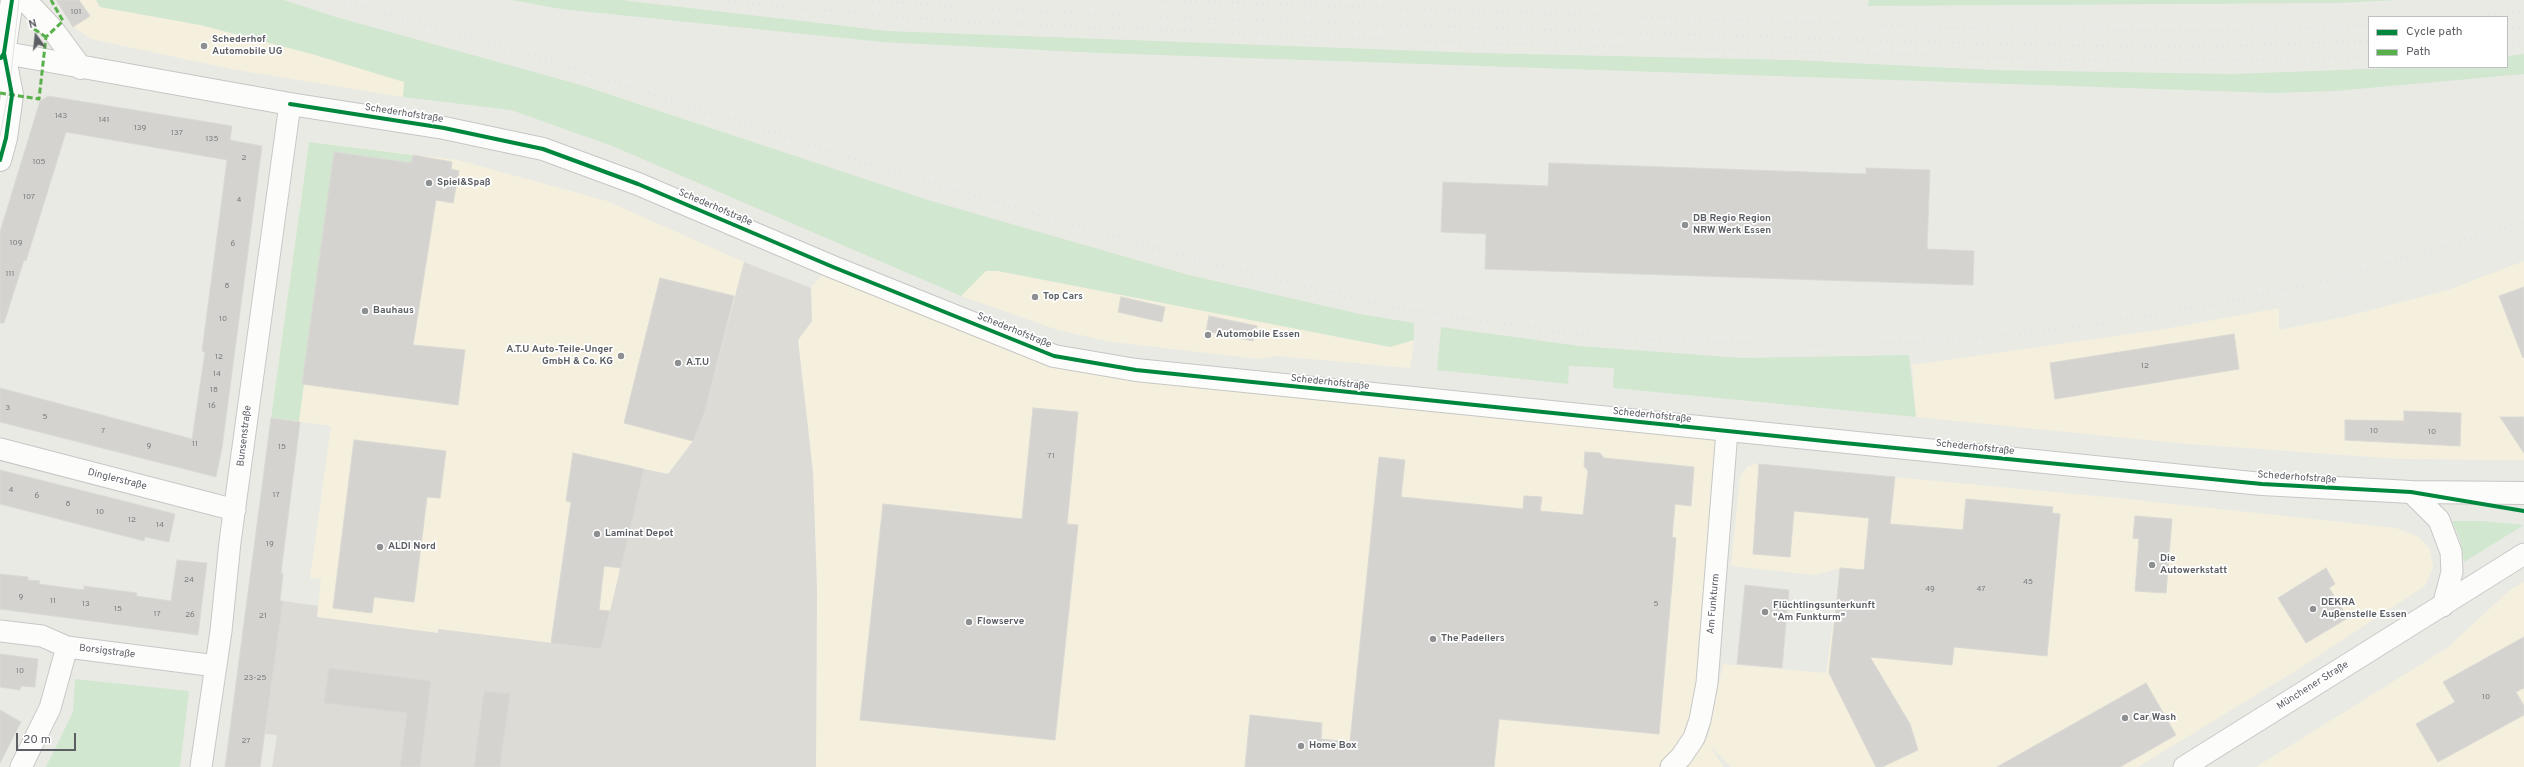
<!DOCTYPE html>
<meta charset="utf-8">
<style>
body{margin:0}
#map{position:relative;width:2524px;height:767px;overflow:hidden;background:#eaeae5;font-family:Overpass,sans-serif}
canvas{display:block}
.legend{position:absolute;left:2368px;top:16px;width:140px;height:52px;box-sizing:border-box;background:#fff;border:1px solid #bdbfc1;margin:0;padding:5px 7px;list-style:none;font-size:12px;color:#5b5e63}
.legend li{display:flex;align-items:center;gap:8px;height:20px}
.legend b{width:20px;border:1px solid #bdbfc1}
.north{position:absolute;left:16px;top:16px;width:40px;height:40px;-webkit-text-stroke:3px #fff;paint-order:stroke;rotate:345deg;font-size:11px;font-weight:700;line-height:16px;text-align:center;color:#5b5e63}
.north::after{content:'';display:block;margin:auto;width:14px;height:18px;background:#5b5e63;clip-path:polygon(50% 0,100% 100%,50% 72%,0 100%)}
.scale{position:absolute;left:16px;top:733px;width:60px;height:18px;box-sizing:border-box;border:2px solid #5b5e63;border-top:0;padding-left:5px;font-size:12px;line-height:14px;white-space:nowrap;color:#5b5e63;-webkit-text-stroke:3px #fff;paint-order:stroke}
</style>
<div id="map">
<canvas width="2524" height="767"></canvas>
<ul class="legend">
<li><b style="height:5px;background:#00873e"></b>Cycle path</li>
<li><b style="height:5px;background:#58b04a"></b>Path</li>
</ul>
<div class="north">N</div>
<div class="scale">20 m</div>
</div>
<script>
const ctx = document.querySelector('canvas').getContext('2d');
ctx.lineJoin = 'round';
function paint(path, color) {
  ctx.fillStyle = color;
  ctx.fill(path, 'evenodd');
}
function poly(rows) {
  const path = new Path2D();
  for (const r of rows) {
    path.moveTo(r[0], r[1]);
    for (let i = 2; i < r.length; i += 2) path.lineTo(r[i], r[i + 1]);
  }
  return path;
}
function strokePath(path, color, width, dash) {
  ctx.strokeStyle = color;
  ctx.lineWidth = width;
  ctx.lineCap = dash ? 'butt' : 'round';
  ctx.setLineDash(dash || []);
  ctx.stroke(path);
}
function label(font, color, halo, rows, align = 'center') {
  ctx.font = font + ' Overpass,sans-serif';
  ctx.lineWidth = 3.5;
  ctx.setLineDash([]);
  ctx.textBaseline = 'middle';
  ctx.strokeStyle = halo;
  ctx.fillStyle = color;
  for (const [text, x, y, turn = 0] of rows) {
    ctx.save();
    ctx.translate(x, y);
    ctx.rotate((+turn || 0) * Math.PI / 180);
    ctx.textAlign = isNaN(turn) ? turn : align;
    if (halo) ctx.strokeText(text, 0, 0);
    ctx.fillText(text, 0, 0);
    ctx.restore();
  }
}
const commercial = poly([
 [56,0,96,0,100,7,200,25,312,54,405,82,403,97,236,70,91,39,73,27],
 [309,142,458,160,607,201,744,262,704,414,693,441,668,474,644,469,601,649,439,629,438,633,317,617,321,579,310,578,331,426,271,418],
 [2524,261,2524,460,2399,459,2176,443,1916,417,1912,365,2165,329,2279,308,2279,330,2344,317,2448,290],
 [986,270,998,271,1390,347,1414,340,1410,368,1277,356,1259,359,1112,342,1058,330,961,296],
 [824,272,1051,364,1721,440,1699,709,1707,741,1723,664,1826,673,1840,568,1815,575,1731,566,1740,476,1747,467,1754,464,2118,498,2396,528,2419,537,2430,549,2433,567,2425,586,2292,673,2138,767,1731,767,1709,745,1724,767,816,767,817,589,813,472,798,340,812,321,811,288],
 [2524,582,2524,767,2256,767,2447,648,2510,590]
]);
const industrial = poly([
 [744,262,811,288,812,321,798,340,813,472,817,589,816,767,272,767,277,735,265,734,283,601,318,606,317,617,438,633,438,629,601,649,644,469,668,474,693,441,704,414]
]);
const green = poly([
 [96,0,284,0,336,17,581,85,928,200,1189,275,1360,314,1414,323,1414,340,1390,347,998,271,986,271,961,296,612,146,511,110,403,97,404,82,312,54,200,25,100,7],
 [511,0,621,0,888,31,1479,53,1792,60,1993,70,2232,74,2422,67,2507,67,2507,56,2524,54,2524,74,2335,91,2273,93,1100,53,882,42,561,9],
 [1869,0,2400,0,2337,3,1868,6],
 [309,142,413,155,411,163,334,152,302,383,304,384,299,421,271,418],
 [1441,327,1580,346,1741,358,1909,355,1916,417,1613,388,1614,368,1569,366,1568,384,1437,370],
 [2452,521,2483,521,2524,525,2464,562,2460,541],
 [75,679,189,691,180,767,46,767,73,712]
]);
const building = poly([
 [56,0,79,0,90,16,73,27,56,0],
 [48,96,232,126,230,140,262,146,222,448,216,477,0,422,0,388,192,439,205,352,202,351,227,160,66,132,26,261,24,260,4,323,0,323,0,232,40,101,48,96],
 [334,152,411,163,413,155,452,162,451,169,459,171,453,203,436,200,413,345,465,350,458,405,302,384,334,152],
 [1549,163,1866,174,1866,168,1930,170,1927,249,1974,251,1973,285,1485,269,1486,234,1441,232,1443,182,1548,186,1549,163],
 [660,278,734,296,704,414,693,441,624,423,660,278],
 [2524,287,2524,357,2523,358,2499,296,2524,287],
 [1121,297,1165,307,1162,322,1118,312,1121,297],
 [1209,316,1257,326,1253,341,1206,331,1209,316],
 [2234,334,2239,369,2055,399,2050,363,2234,334],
 [1033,408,1078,412,1067,524,1078,525,1055,740,860,720,883,504,1022,519,1033,408],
 [2404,411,2461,413,2460,446,2345,440,2345,420,2404,421,2404,411],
 [2500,417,2524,417,2524,453,2500,417],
 [271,418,300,422,281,573,283,574,280,601,283,601,260,767,225,767,271,418],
 [354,440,446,451,440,498,427,497,414,602,374,597,372,613,333,608,354,440],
 [1585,452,1600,453,1604,458,1694,467,1691,506,1675,504,1672,537,1676,538,1659,734,1499,719,1494,767,1245,767,1250,715,1322,723,1321,739,1350,742,1379,457,1405,460,1401,497,1523,509,1524,496,1542,497,1540,511,1583,515,1588,471,1584,466,1585,452],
 [573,453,644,469,621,568,604,566,599,610,610,611,601,649,551,643,571,502,566,501,573,453],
 [1759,464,1895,477,1890,524,1963,530,1966,499,2053,507,2052,513,2060,514,2047,656,1954,647,1952,665,1870,657,1910,724,1918,750,1882,767,1876,767,1829,673,1840,568,1864,570,1869,518,1794,511,1790,557,1753,554,1759,464],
 [0,470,175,514,169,542,145,537,144,541,0,504,0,470],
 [2135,516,2172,519,2166,593,2135,591,2139,539,2133,538,2135,516],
 [177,560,207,563,198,635,0,609,0,574,28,577,28,580,40,581,39,584,84,590,84,586,137,593,136,596,171,601,177,560],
 [2326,568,2335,584,2329,588,2348,618,2306,643,2278,598,2326,568],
 [1745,585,1789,590,1782,668,1737,664,1745,585],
 [2524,637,2524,688,2516,692,2524,706,2524,715,2438,762,2416,724,2455,702,2443,682,2524,637],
 [0,654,38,659,35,687,21,686,20,690,0,687,0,654],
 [329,668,431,681,420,767,400,767,407,713,324,703,329,668],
 [2146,683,2176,735,2120,767,1997,767,2146,683],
 [484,691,510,694,500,767,474,767,484,691],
 [0,710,21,722,0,763,0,710]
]);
const street = poly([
 [0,449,235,510],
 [2411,492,2439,520,2451,552,2452,572,2443,606],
 [0,631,42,636,67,647,216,666],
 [21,767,50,708,67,647],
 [201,767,221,631,230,542,290,104],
 [1671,767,1681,757,1694,738,1700,720,1707,683,1727,431],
 [2184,767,2524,554]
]);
const secondary = poly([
 [25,0,53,30,81,68],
 [0,52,290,104,444,128,543,149,638,184,833,267,1054,356,1136,370,2262,484,2411,492,2524,493],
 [0,59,4,53,12,0],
 [0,160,6,138,12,95,4,53]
]);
const tram = poly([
 [0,136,10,83,19,0]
]);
const rail = poly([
 [338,0,505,47,879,167,1039,215,1228,268,1398,308,1553,331,1641,340,1812,345,1917,342,2015,335,2097,324,2227,302,2335,279,2524,222],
 [717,0,886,16,971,22,1478,43,2132,61,2305,59,2369,56],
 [867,0,972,8,1186,18,1988,44,2195,47,2369,41],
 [1160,0,1992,29,2217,31,2369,25],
 [2471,17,2524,11],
 [2507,29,2524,27],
 [2507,44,2524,42]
]);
const quiet = poly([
 [34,29,46,37],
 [0,93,39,99,46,37,63,21,51,0]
]);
const cycleway = poly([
 [1,58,4,53,12,0],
 [290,104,444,128,543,149,638,184,833,267,1054,356,1136,370,1834,442,2262,484,2411,492,2524,511],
 [0,160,6,138,12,95,4,53]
]);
const markers = [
 [204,46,4,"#8d8f90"],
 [429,183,4,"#8d8f90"],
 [1685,225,4,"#8d8f90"],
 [1035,297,4,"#8d8f90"],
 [365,311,4,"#8d8f90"],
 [1208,335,4,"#8d8f90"],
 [621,356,4,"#8d8f90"],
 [678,363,4,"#8d8f90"],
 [597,534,4,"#8d8f90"],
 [380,547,4,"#8d8f90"],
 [2152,565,4,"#8d8f90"],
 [2313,609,4,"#8d8f90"],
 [1765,612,4,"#8d8f90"],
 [969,622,4,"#8d8f90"],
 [1433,639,4,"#8d8f90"],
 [2125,718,4,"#8d8f90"],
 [1301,746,4,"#8d8f90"]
];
const numberNames = [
 ["101",76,12],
 ["143",61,116],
 ["141",104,120],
 ["139",140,128],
 ["137",177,133],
 ["135",212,139],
 ["2",244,158],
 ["105",39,162],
 ["107",29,197],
 ["4",239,200],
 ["109",16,243],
 ["6",233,244],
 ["111",10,274],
 ["8",227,286],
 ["10",223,319],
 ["12",219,357],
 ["12",2145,366],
 ["14",217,374],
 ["18",214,390],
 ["16",212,406],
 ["3",8,408],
 ["5",45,417],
 ["7",103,431],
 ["10",2374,431],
 ["10",2432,432],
 ["11",195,444],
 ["9",149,446],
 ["15",282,447],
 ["71",1051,456],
 ["4",11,490],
 ["17",276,495],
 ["6",37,496],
 ["8",68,504],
 ["10",100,512],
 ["12",132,520],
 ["14",160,525],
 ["19",270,544],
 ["24",189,580],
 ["45",2028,582],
 ["49",1930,589],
 ["47",1981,589],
 ["9",21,597],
 ["11",53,601],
 ["13",86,604],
 ["5",1656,604],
 ["15",118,609],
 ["17",157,614],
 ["26",190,615],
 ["21",263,616],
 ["10",20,671],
 ["23-25",255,678],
 ["10",2486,697],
 ["27",246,741]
];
const poiNames = [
 ["Schederhof",212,40],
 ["Automobile UG",212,52],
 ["Spiel&Spaß",437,183],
 ["DB Regio Region",1693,219],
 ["NRW Werk Essen",1693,231],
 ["Top Cars",1043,297],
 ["Bauhaus",373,311],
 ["Automobile Essen",1216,335],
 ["A.T.U Auto-Teile-Unger",613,350,"right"],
 ["GmbH & Co. KG",613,362,"right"],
 ["A.T.U",686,363],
 ["Laminat Depot",605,534],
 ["ALDI Nord",388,547],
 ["Die",2160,559],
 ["Autowerkstatt",2160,571],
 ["DEKRA",2321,603],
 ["Außenstelle Essen",2321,615],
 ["Flüchtlingsunterkunft",1773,606],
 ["\"Am Funkturm\"",1773,618],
 ["Flowserve",977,622],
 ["The Padellers",1441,639],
 ["Car Wash",2133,718],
 ["Home Box",1309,746]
];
const streetNames = [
 ["Schederhofstraße",404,114,9],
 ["Schederhofstraße",715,208,23],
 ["Schederhofstraße",1014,331,22],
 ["Schederhofstraße",1330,383,6],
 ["Schederhofstraße",1652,416,6],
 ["Bunsenstraße",245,436,-83],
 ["Schederhofstraße",1975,448,6],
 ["Schederhofstraße",2297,478,4],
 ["Dinglerstraße",117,480,14],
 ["Am Funkturm",1714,604,-85],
 ["Borsigstraße",107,652,7],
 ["Münchener Straße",2313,686,-32]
];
paint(commercial, '#f4f0dd');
paint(industrial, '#dcdbd6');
paint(green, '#d2e7d0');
paint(building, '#d4d3d0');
strokePath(building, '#dad9d4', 1);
strokePath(street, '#c7c8c7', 23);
strokePath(secondary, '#c6c7c5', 24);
strokePath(street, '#fcfcfb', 21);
strokePath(secondary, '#fcfcfb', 22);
strokePath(tram, '#e2e2e2', 1);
strokePath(rail, '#e2e2e2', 3, [1, 5]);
strokePath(quiet, '#58b04a', 3, [6, 3]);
strokePath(cycleway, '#00873e', 4);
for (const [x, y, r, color] of markers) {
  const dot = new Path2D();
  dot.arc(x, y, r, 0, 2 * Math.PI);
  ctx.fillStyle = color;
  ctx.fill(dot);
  strokePath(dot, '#fff', 1.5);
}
label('8px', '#7a7c7f', null, numberNames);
label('bold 10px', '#5b5e63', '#fff', poiNames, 'left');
label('10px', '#5b5e63', '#fff', streetNames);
</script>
